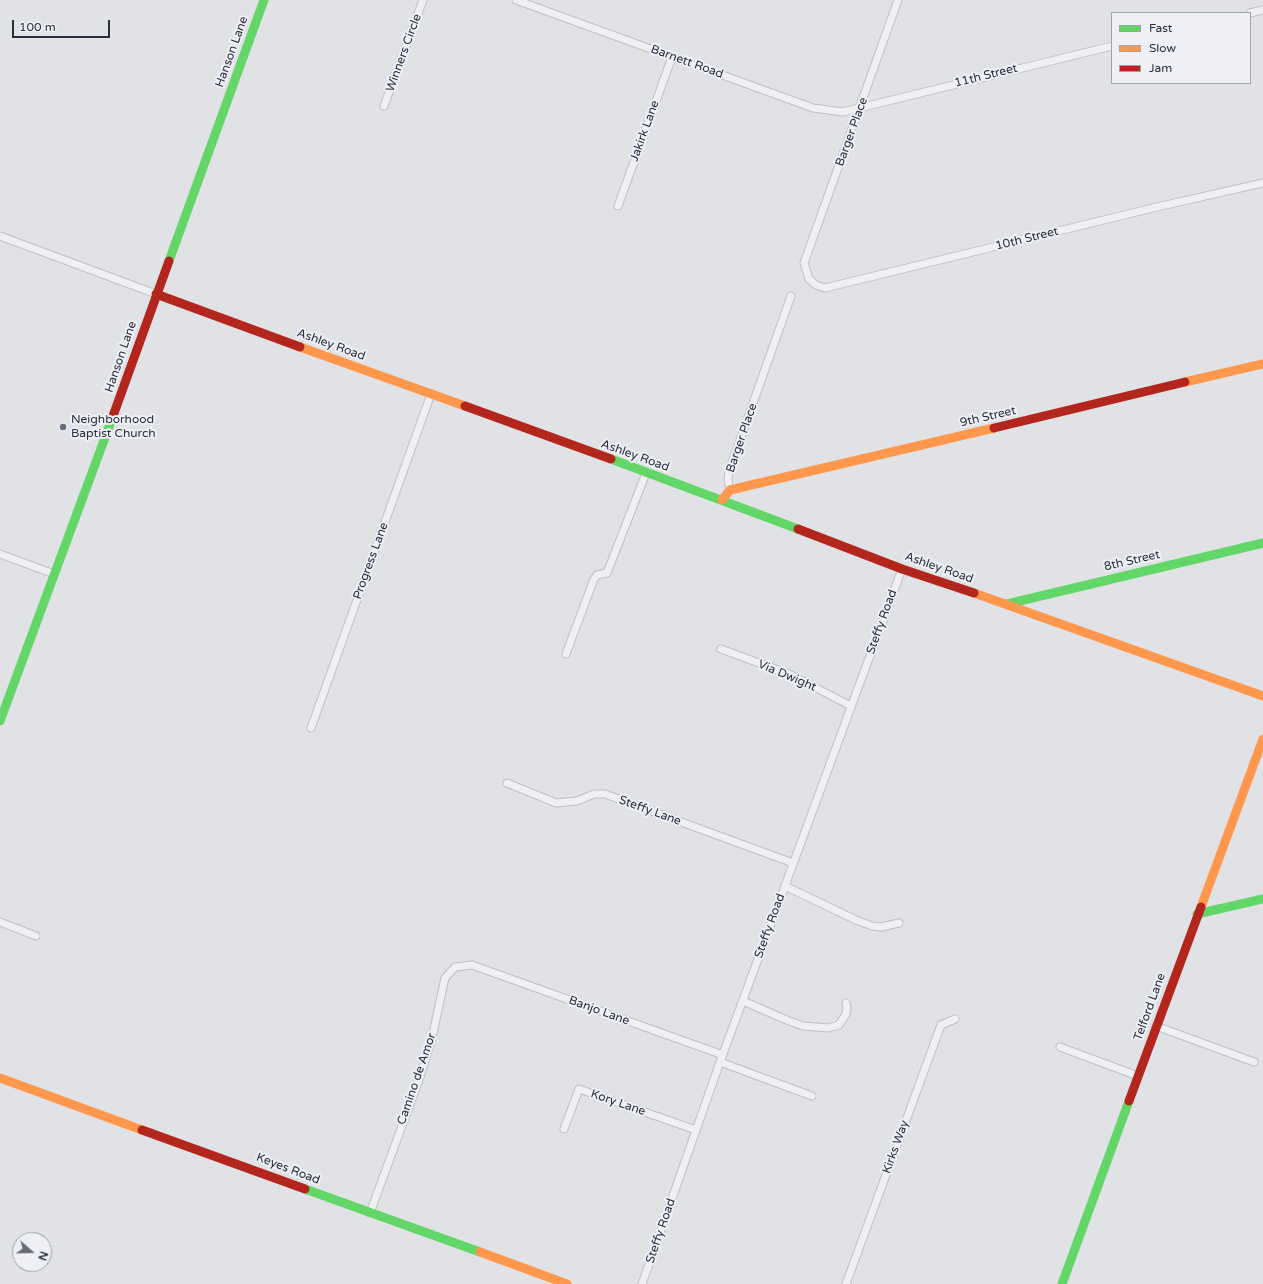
<!DOCTYPE html>
<style>
body{margin:0}
#map{position:relative;width:1263px;height:1284px;overflow:hidden;background:#e1e2e5;font-family:"Varela Round",sans-serif}
canvas{display:block}
.legend{position:absolute;left:1111px;top:12px;width:140px;height:72px;box-sizing:border-box;background:#eef0f5;border:1px solid #9fa2ab;margin:0;padding:5px 7px;list-style:none;font-size:12px;color:#292d3d}
.legend li{display:flex;align-items:center;gap:8px;height:20px}
.legend b{width:20px;border:1px solid #9fa2ab}
.north{position:absolute;left:12px;top:1232px;width:40px;height:40px;box-sizing:border-box;background:#eef0f5;border:1px solid #9fa2ab;border-radius:50%;rotate:110deg;font-size:11px;font-weight:700;line-height:16px;text-align:center;color:#292d3d}
.north::after{content:'';display:block;margin:auto;width:14px;height:18px;background:#696c78;clip-path:polygon(50% 0,100% 100%,50% 72%,0 100%)}
.scale{position:absolute;left:12px;top:20px;width:98px;height:18px;box-sizing:border-box;border:2px solid #292d3d;border-top:0;padding-left:5px;font-size:12px;line-height:14px;white-space:nowrap;color:#292d3d;-webkit-text-stroke:3px #eef0f5;paint-order:stroke}
</style>
<div id="map">
<canvas width="1263" height="1284"></canvas>
<ul class="legend">
<li><b style="height:5px;background:#63d668"></b>Fast</li>
<li><b style="height:5px;background:#ff974d"></b>Slow</li>
<li><b style="height:5px;background:#b3261e"></b>Jam</li>
</ul>
<div class="north">N</div>
<div class="scale">100 m</div>
</div>
<script>
const ctx = document.querySelector('canvas').getContext('2d');
ctx.lineJoin = 'round';
function poly(rows) {
  const path = new Path2D();
  for (const r of rows) {
    path.moveTo(r[0], r[1]);
    for (let i = 2; i < r.length; i += 2) path.lineTo(r[i], r[i + 1]);
  }
  return path;
}
function strokePath(path, color, width, dash) {
  ctx.strokeStyle = color;
  ctx.lineWidth = width;
  ctx.lineCap = dash ? 'butt' : 'round';
  ctx.setLineDash(dash || []);
  ctx.stroke(path);
}
function label(font, color, halo, rows, align = 'center') {
  ctx.font = font + ' "Varela Round",sans-serif';
  ctx.lineWidth = 4;
  ctx.setLineDash([]);
  ctx.textBaseline = 'middle';
  ctx.strokeStyle = halo;
  ctx.fillStyle = color;
  for (const [text, x, y, turn = 0] of rows) {
    ctx.save();
    ctx.translate(x, y);
    ctx.rotate((+turn || 0) * Math.PI / 180);
    ctx.textAlign = isNaN(turn) ? turn : align;
    if (halo) ctx.strokeText(text, 0, 0);
    ctx.fillText(text, 0, 0);
    ctx.restore();
  }
}
const street = poly([
 [516,0,813,108,843,112,1112,46],
 [898,0,804,263,809,279,816,285,825,288,1157,207,1263,183],
 [1250,13,1263,10],
 [384,106,423,0],
 [618,206,672,57],
 [0,236,156,294],
 [730,490,728,480,729,471,791,296],
 [0,554,54,574],
 [721,649,789,674,851,706],
 [566,654,594,579,597,575,607,573,646,473],
 [311,728,431,394],
 [507,783,556,803,577,801,594,794,605,794,793,863],
 [785,886,856,920,872,926,881,927,899,923],
 [0,922,36,936],
 [743,1001,789,1021,803,1026,828,1028,839,1025,846,1014,847,1008,846,1003],
 [1156,1026,1254,1062],
 [1060,1047,1138,1076],
 [720,1062,812,1096],
 [564,1129,579,1089,696,1130],
 [370,1213,420,1077,432,1038,445,978,455,967,472,965,723,1055],
 [642,1284,720,1062,902,569],
 [846,1284,941,1025,955,1019]
]);
const fast = poly([
 [169,261,264,0],
 [611,459,798,529],
 [1007,604,1263,543],
 [0,721,113,416],
 [1197,914,1263,899],
 [305,1189,480,1252],
 [1062,1284,1129,1101]
]);
const slow = poly([
 [300,347,465,406],
 [1185,382,1263,364],
 [722,500,730,490,994,428],
 [974,593,1263,696],
 [1201,907,1263,739],
 [0,1078,142,1130],
 [480,1252,567,1284]
]);
const jam = poly([
 [156,294,300,347],
 [465,406,611,459],
 [113,416,169,261],
 [994,428,1185,382],
 [798,529,902,569,974,593],
 [1129,1101,1201,907],
 [142,1130,305,1189]
]);
const markers = [
 [63,427,4,"#696c78"]
];
const streetNames = [
 ["Hanson Lane",232,52,-70],
 ["Winners Circle",404,53,-70],
 ["Barnett Road",687,62,20],
 ["11th Street",986,76,-14],
 ["Jakirk Lane",645,131,-70],
 ["Barger Place",852,132,-70],
 ["10th Street",1027,239,-14],
 ["Ashley Road",331,345,20],
 ["Hanson Lane",121,357,-71],
 ["9th Street",988,417,-13],
 ["Barger Place",742,438,-71],
 ["Ashley Road",635,456,20],
 ["Progress Lane",371,561,-70],
 ["8th Street",1132,561,-13],
 ["Ashley Road",939,568,19],
 ["Steffy Road",882,622,-70],
 ["Via Dwight",787,676,23],
 ["Steffy Lane",650,811,20],
 ["Steffy Road",770,926,-70],
 ["Telford Lane",1150,1007,-70],
 ["Banjo Lane",599,1011,20],
 ["Camino de Amor",417,1079,-71],
 ["Kory Lane",618,1103,19],
 ["Kirks Way",896,1147,-70],
 ["Keyes Road",288,1169,21],
 ["Steffy Road",661,1231,-71]
];
const poiNames = [
 ["Neighborhood",71,420],
 ["Baptist Church",71,434]
];
strokePath(street, '#bebfc2', 9);
strokePath(street, '#f0f0f2', 7);
strokePath(fast, '#63d668', 9);
strokePath(slow, '#ff974d', 9);
strokePath(jam, '#b3261e', 9);
for (const [x, y, r, color] of markers) {
  const dot = new Path2D();
  dot.arc(x, y, r, 0, 2 * Math.PI);
  ctx.fillStyle = color;
  ctx.fill(dot);
  strokePath(dot, '#eef0f5', 1.5);
}
label('12px', '#292d3d', '#eef0f5', streetNames);
label('12px', '#292d3d', '#eef0f5', poiNames, 'left');
</script>
